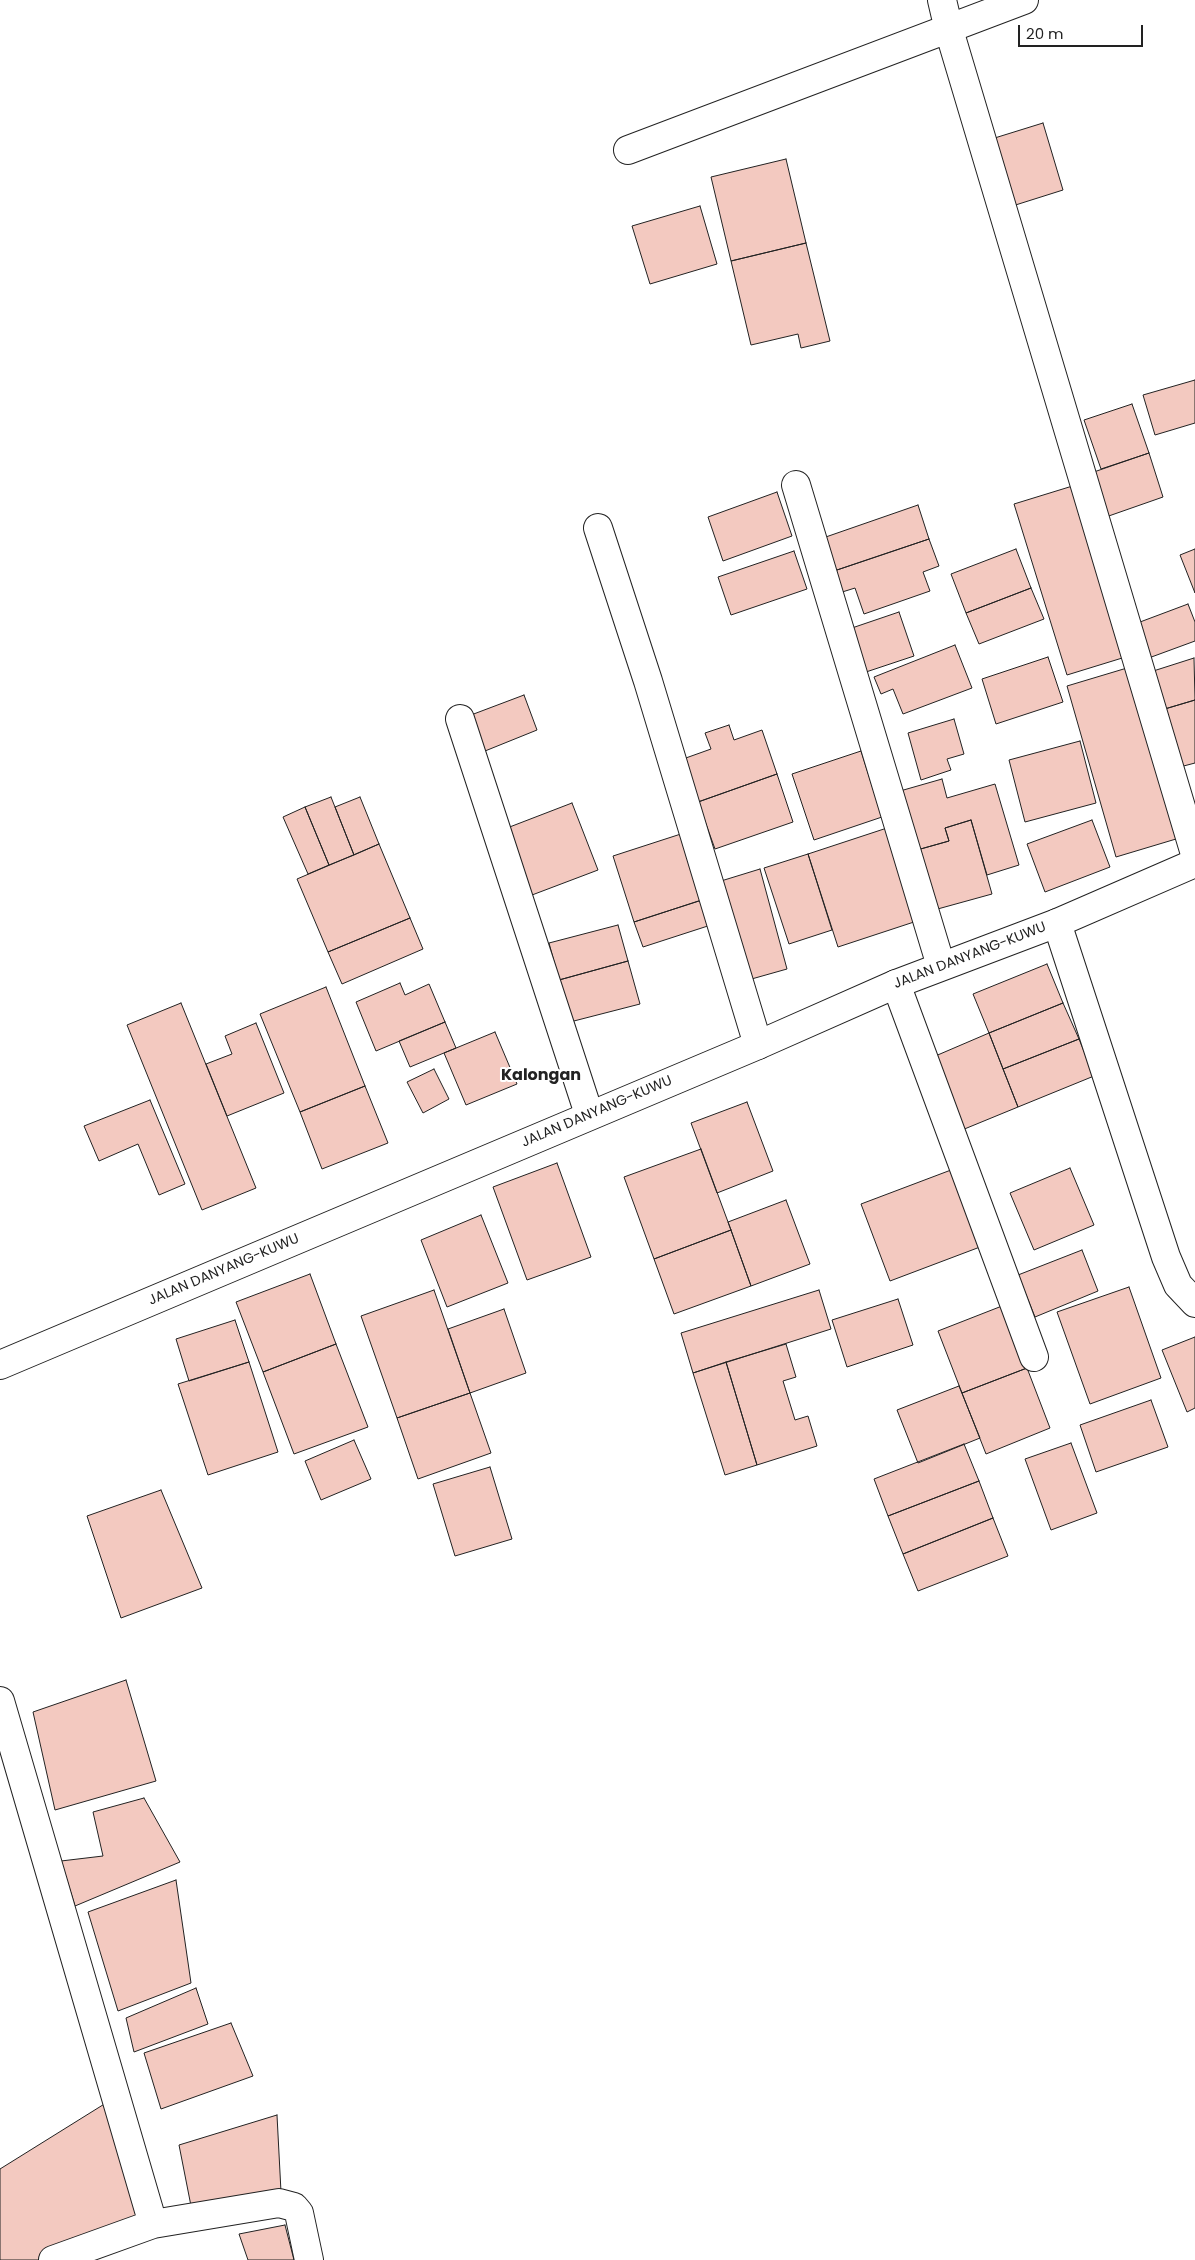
<!DOCTYPE html>
<style>
body{margin:0}
#map{position:relative;width:1195px;height:2260px;overflow:hidden;background:#fff;font-family:Poppins,sans-serif}
canvas{display:block}
.scale{position:absolute;left:1018px;top:25px;width:125px;height:22px;box-sizing:border-box;border:2px solid #222;border-top:0;padding-left:6px;font-size:15px;line-height:18px;white-space:nowrap;color:#222;-webkit-text-stroke:4px #fff;paint-order:stroke}
</style>
<div id="map">
<canvas width="1195" height="2260"></canvas>
<div class="scale">20 m</div>
</div>
<script>
const ctx = document.querySelector('canvas').getContext('2d');
ctx.lineJoin = 'round';
function paint(path, color) {
  ctx.fillStyle = color;
  ctx.fill(path, 'evenodd');
}
function poly(rows) {
  const path = new Path2D();
  for (const r of rows) {
    path.moveTo(r[0], r[1]);
    for (let i = 2; i < r.length; i += 2) path.lineTo(r[i], r[i + 1]);
  }
  return path;
}
function strokePath(path, color, width, dash) {
  ctx.strokeStyle = color;
  ctx.lineWidth = width;
  ctx.lineCap = dash ? 'butt' : 'round';
  ctx.setLineDash(dash || []);
  ctx.stroke(path);
}
function label(font, color, halo, rows, align = 'center') {
  ctx.font = font + ' Poppins,sans-serif';
  ctx.lineWidth = 4;
  ctx.setLineDash([]);
  ctx.textBaseline = 'middle';
  ctx.strokeStyle = halo;
  ctx.fillStyle = color;
  for (const [text, x, y, turn = 0] of rows) {
    ctx.save();
    ctx.translate(x, y);
    ctx.rotate((+turn || 0) * Math.PI / 180);
    ctx.textAlign = isNaN(turn) ? turn : align;
    if (halo) ctx.strokeText(text, 0, 0);
    ctx.fillText(text, 0, 0);
    ctx.restore();
  }
}
const building = poly([
 [1043,123,1063,190,1006,208,985,141,1043,123],
 [786,159,806,243,731,261,711,177,786,159],
 [700,206,717,264,650,284,632,226,700,206],
 [806,243,830,341,801,348,798,334,751,345,731,261,806,243],
 [1195,380,1195,423,1155,435,1143,395,1195,380],
 [1132,404,1149,453,1101,469,1084,420,1132,404],
 [1149,453,1163,497,1103,518,1088,474,1149,453],
 [1079,484,1132,655,1067,675,1014,504,1079,484],
 [777,492,792,536,723,561,708,517,777,492],
 [918,505,929,539,831,572,820,539,918,505],
 [929,539,939,566,923,572,930,591,864,614,855,588,839,593,831,572,929,539],
 [1016,549,1031,588,966,613,951,574,1016,549],
 [1195,549,1195,593,1180,555,1195,549],
 [794,551,807,589,731,615,718,577,794,551],
 [1031,588,1044,619,979,644,966,613,1031,588],
 [1188,604,1195,622,1195,641,1146,659,1132,625,1188,604],
 [899,612,914,656,860,674,846,630,899,612],
 [955,645,972,688,903,714,893,689,881,694,874,677,955,645],
 [1048,657,1063,702,996,724,982,679,1048,657],
 [1194,658,1195,700,1158,711,1147,673,1194,658],
 [1137,665,1186,836,1116,857,1067,686,1137,665],
 [524,695,537,730,485,751,471,715,524,695],
 [1195,700,1195,763,1176,768,1158,711,1195,700],
 [954,719,964,754,947,759,951,770,921,780,908,733,954,719],
 [729,725,734,740,762,730,777,774,698,802,683,759,711,749,705,733,729,725],
 [1080,741,1096,803,1025,822,1009,760,1080,741],
 [861,751,882,817,814,840,792,774,861,751],
 [777,774,793,822,715,849,698,802,777,774],
 [942,779,947,798,995,784,1019,865,987,875,971,820,945,828,949,841,917,850,900,791,942,779],
 [331,797,354,855,329,865,305,807,331,797],
 [360,797,379,844,354,855,335,807,360,797],
 [572,803,598,870,532,895,507,828,572,803],
 [305,807,329,865,308,874,283,817,305,807],
 [971,820,992,894,934,910,917,850,949,841,945,828,971,820],
 [1092,820,1110,867,1045,892,1027,844,1092,820],
 [890,827,920,920,838,947,808,854,890,827],
 [687,832,708,898,634,922,613,856,687,832],
 [379,844,410,918,328,952,297,879,379,844],
 [808,854,832,930,789,944,764,868,808,854],
 [760,869,787,969,748,980,721,881,760,869],
 [708,898,717,923,643,947,634,922,708,898],
 [410,918,423,949,342,984,328,952,410,918],
 [618,925,628,961,559,980,549,943,618,925],
 [628,961,640,1004,570,1022,559,980,628,961],
 [1047,964,1063,1003,989,1033,973,994,1047,964],
 [400,983,405,995,429,984,445,1022,376,1051,356,1002,400,983],
 [326,987,365,1086,300,1112,260,1014,326,987],
 [181,1003,256,1188,202,1210,127,1025,181,1003],
 [1063,1003,1079,1039,1003,1069,989,1033,1063,1003],
 [445,1022,456,1048,410,1067,399,1041,445,1022],
 [256,1023,284,1093,227,1116,206,1064,232,1054,225,1036,256,1023],
 [495,1032,517,1084,466,1105,444,1053,495,1032],
 [989,1033,1018,1107,962,1130,933,1057,989,1033],
 [1079,1039,1094,1076,1018,1107,1003,1069,1079,1039],
 [434,1069,449,1099,423,1113,407,1082,434,1069],
 [365,1086,388,1143,322,1169,300,1112,365,1086],
 [150,1100,185,1184,159,1195,138,1144,99,1161,84,1126,150,1100],
 [747,1102,773,1171,717,1193,691,1123,747,1102],
 [701,1149,731,1230,654,1259,624,1177,701,1149],
 [557,1163,591,1257,527,1280,493,1187,557,1163],
 [1070,1168,1094,1225,1034,1250,1010,1193,1070,1168],
 [951,1170,980,1247,890,1281,861,1204,951,1170],
 [786,1200,810,1264,751,1286,728,1222,786,1200],
 [481,1215,508,1283,447,1307,421,1240,481,1215],
 [731,1230,751,1286,674,1314,654,1259,731,1230],
 [1082,1250,1098,1291,1035,1317,1018,1275,1082,1250],
 [310,1274,336,1344,263,1372,236,1302,310,1274],
 [1129,1287,1161,1378,1090,1404,1057,1312,1129,1287],
 [434,1290,470,1393,397,1418,361,1316,434,1290],
 [819,1290,831,1329,693,1373,681,1333,819,1290],
 [898,1299,913,1345,847,1367,832,1320,898,1299],
 [1002,1306,1027,1368,962,1393,938,1331,1002,1306],
 [504,1309,526,1373,470,1393,448,1329,504,1309],
 [235,1320,249,1362,189,1381,176,1339,235,1320],
 [1195,1337,1195,1408,1187,1412,1162,1350,1195,1337],
 [336,1344,368,1427,294,1454,263,1372,336,1344],
 [786,1344,796,1377,783,1381,795,1420,808,1416,817,1446,757,1465,726,1362,786,1344],
 [249,1362,278,1452,208,1475,178,1384,249,1362],
 [726,1362,757,1465,725,1475,693,1373,726,1362],
 [1027,1368,1050,1428,986,1454,962,1393,1027,1368],
 [959,1386,980,1438,918,1463,897,1410,959,1386],
 [470,1393,491,1453,418,1479,397,1418,470,1393],
 [1151,1400,1168,1447,1096,1472,1080,1425,1151,1400],
 [354,1440,371,1479,321,1500,305,1461,354,1440],
 [1071,1443,1097,1513,1051,1530,1025,1459,1071,1443],
 [964,1444,979,1481,888,1516,874,1479,964,1444],
 [490,1467,512,1539,455,1556,433,1484,490,1467],
 [979,1481,993,1518,903,1554,888,1516,979,1481],
 [161,1490,202,1588,121,1618,87,1516,161,1490],
 [993,1518,1008,1556,918,1591,903,1554,993,1518],
 [126,1680,156,1781,55,1810,33,1712,126,1680],
 [144,1798,180,1862,75,1906,61,1861,103,1856,93,1812,144,1798],
 [176,1880,191,1983,118,2011,88,1912,176,1880],
 [196,1988,208,2024,134,2052,126,2018,196,1988],
 [231,2023,253,2076,161,2109,144,2053,231,2023],
 [106,2103,139,2220,49,2260,0,2260,0,2169,106,2103],
 [277,2115,281,2192,192,2211,179,2145,277,2115],
 [285,2225,294,2260,248,2260,239,2234,285,2225]
]);
const minor = poly([
 [942,0,949,30,1195,854],
 [628,150,1024,0],
 [796,485,941,966],
 [598,528,648,681,758,1045],
 [460,719,589,1114],
 [1057,923,1166,1257,1178,1285,1195,1303],
 [896,984,1034,1357],
 [0,1701,153,2224],
 [53,2260,153,2224,279,2203,294,2207,299,2213,309,2260]
]);
const major = poly([
 [0,1365,758,1045,896,984,1057,923,1195,863]
]);
const streetNames = [
 ["JALAN DANYANG-KUWU",970,956,-21],
 ["JALAN DANYANG-KUWU",597,1112,-23],
 ["JALAN DANYANG-KUWU",224,1270,-23]
];
const quarterNames = [
 ["Kalongan",541,1076]
];
paint(building, '#f3c9c0');
strokePath(building, '#222', 1);
strokePath(minor, '#222', 30);
strokePath(major, '#222', 30);
strokePath(minor, '#fff', 28);
strokePath(major, '#fff', 28);
label('14px', '#222', '#fff', streetNames);
label('bold 16px', '#222', '#fff', quarterNames);
</script>
